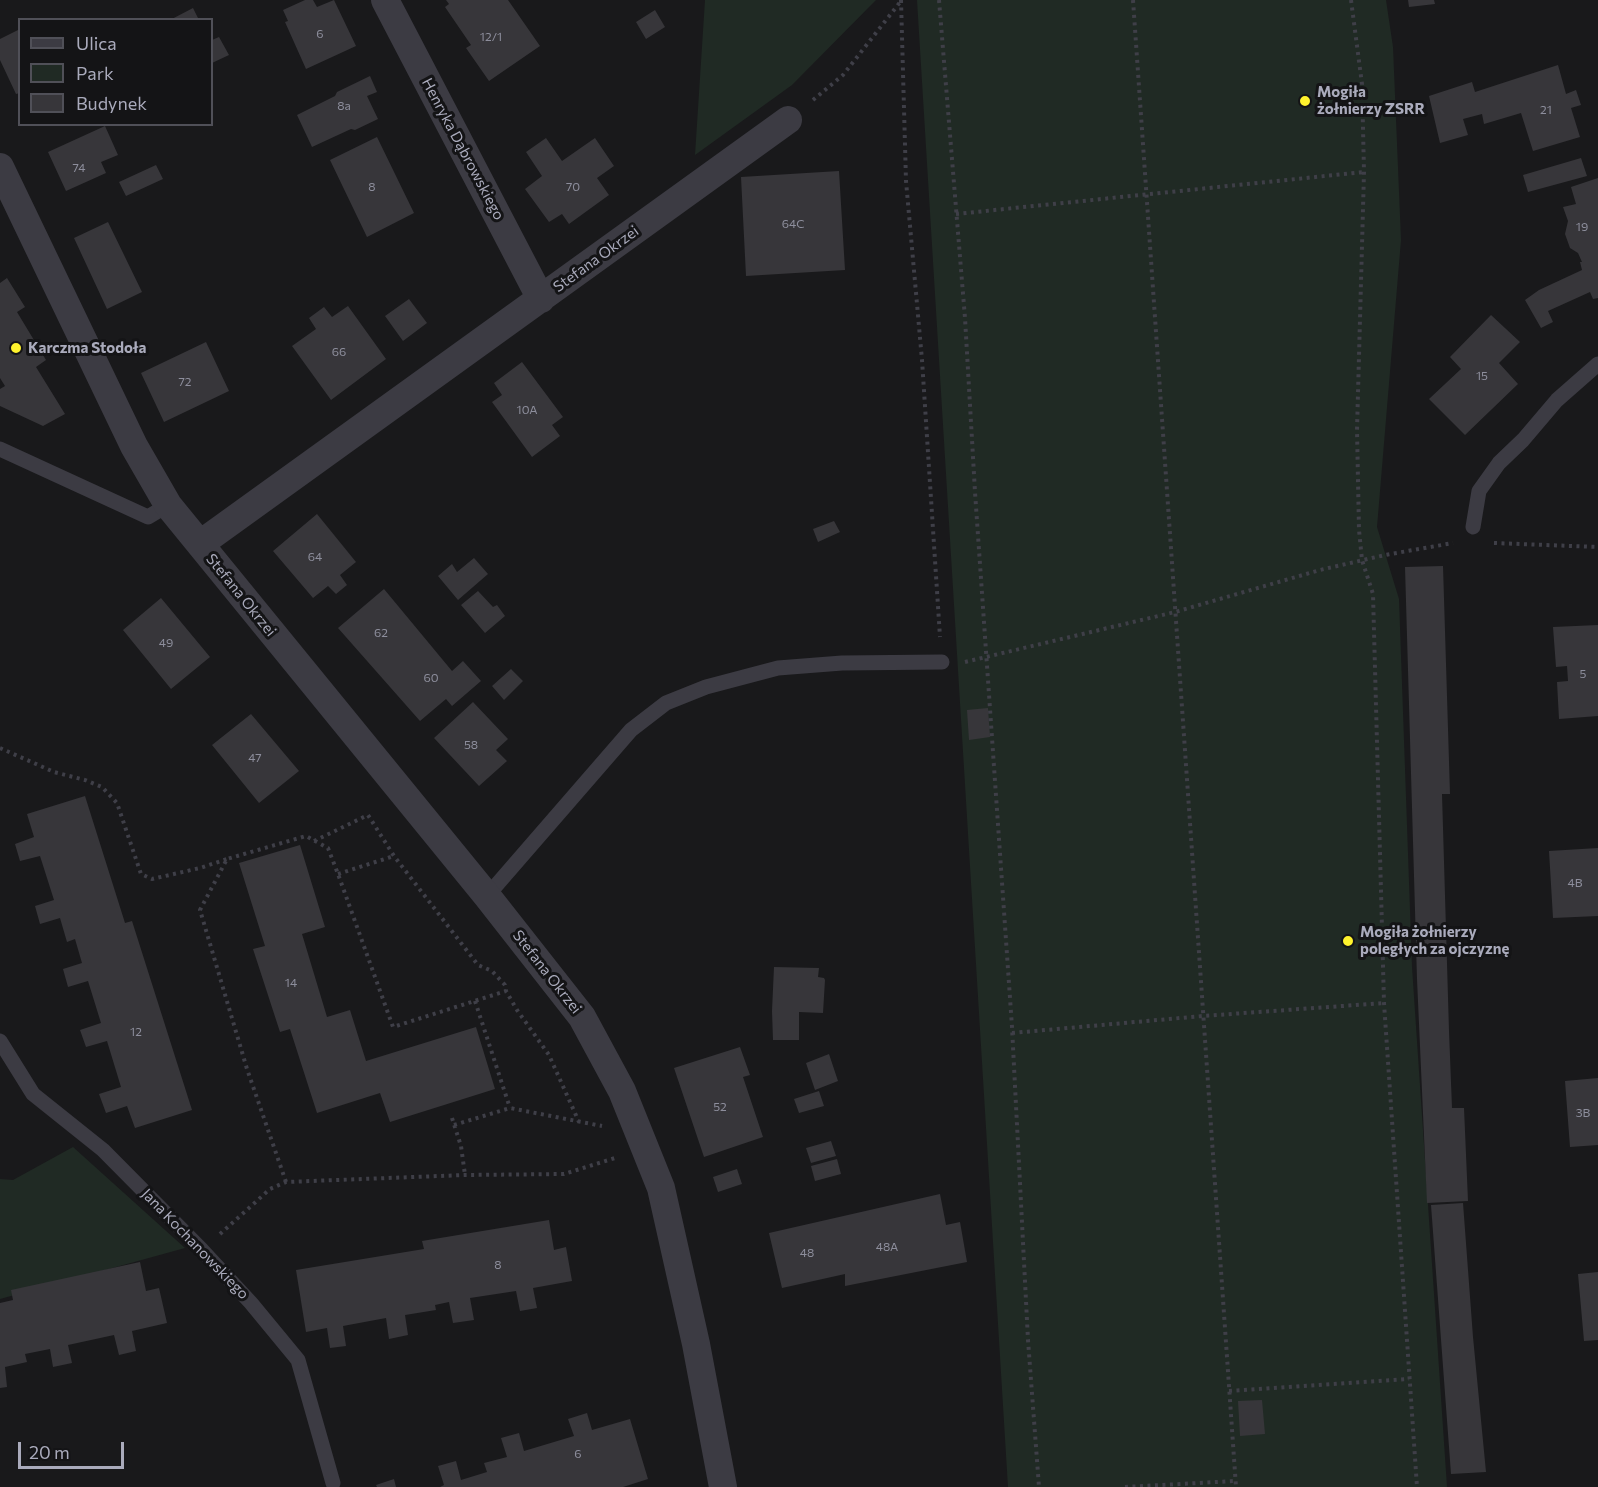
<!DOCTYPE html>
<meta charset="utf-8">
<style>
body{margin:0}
#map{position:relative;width:1598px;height:1487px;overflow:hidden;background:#19191b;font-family:Commissioner,sans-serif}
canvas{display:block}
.legend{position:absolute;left:18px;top:18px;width:195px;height:108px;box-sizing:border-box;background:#141416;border:2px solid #505058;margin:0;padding:8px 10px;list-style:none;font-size:18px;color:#aaabbc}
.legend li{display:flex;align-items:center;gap:12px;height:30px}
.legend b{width:30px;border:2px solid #505058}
.scale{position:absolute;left:18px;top:1442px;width:106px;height:27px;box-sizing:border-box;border:3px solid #aaabbc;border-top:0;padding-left:8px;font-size:18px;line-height:21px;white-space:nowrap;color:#aaabbc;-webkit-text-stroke:4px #141416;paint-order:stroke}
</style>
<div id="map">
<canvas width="1598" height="1487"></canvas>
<ul class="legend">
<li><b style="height:8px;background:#3c3b43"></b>Ulica</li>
<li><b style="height:16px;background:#202a24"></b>Park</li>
<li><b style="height:16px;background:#37363a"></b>Budynek</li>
</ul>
<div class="scale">20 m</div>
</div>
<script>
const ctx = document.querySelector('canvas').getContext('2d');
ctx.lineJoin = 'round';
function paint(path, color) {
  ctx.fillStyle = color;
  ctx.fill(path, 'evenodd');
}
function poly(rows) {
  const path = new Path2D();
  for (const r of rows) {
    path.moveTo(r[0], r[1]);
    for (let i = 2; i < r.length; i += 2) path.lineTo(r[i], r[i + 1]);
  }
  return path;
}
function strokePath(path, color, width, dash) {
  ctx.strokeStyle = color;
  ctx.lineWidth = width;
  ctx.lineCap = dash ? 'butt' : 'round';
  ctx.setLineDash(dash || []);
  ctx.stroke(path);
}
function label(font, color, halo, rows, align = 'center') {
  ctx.font = font + ' Commissioner,sans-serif';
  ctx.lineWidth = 6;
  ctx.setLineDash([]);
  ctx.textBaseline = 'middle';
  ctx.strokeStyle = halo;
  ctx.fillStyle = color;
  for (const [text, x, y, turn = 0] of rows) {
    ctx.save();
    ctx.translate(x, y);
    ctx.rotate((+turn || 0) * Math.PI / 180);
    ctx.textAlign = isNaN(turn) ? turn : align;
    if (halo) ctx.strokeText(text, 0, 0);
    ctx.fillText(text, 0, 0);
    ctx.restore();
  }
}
const green = poly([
 [705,0,876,0,792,85,695,155],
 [917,0,1386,0,1393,47,1401,240,1377,527,1399,599,1412,967,1447,1487,1008,1487],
 [73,1147,185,1248,0,1299,0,1179,13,1180]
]);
const building = poly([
 [305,0,313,0,317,7,334,0,356,46,306,69,285,22,288,21,283,10],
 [446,0,508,0,540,46,489,81,466,48,471,45,445,7,449,4],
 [1408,0,1434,0,1435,4,1409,7],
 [193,8,199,20,170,20],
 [655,10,665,27,646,39,636,22],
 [20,29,20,93,16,94,0,60,0,39],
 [219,37,229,55,212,63,212,40],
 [1558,65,1566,94,1576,90,1581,105,1571,108,1580,137,1533,151,1521,113,1484,124,1482,114,1463,119,1468,135,1440,143,1429,96,1472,82,1475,92],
 [370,76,377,92,367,96,378,119,355,130,351,129,312,147,297,115,335,96,337,92],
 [105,126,118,155,101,162,106,173,66,191,48,152],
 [377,137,414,213,367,237,330,160],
 [546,138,562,161,595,138,614,166,597,178,609,195,569,224,562,214,549,222,525,189,542,176,526,152],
 [1581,158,1587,176,1528,192,1523,175],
 [156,165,163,179,126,196,119,182],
 [839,171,845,270,746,276,741,177],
 [1598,178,1598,298,1593,299,1590,292,1548,311,1553,322,1541,328,1525,300,1539,290,1582,270,1580,262,1582,262,1578,253,1570,248,1565,234,1568,221,1563,207,1576,204,1571,187],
 [108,222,142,292,107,309,74,238],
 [7,278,25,307,17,312,46,360,36,367,65,414,43,426,0,406,0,389,5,386,0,378,0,283],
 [409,299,427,323,403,341,385,316],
 [348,306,386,359,331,400,292,346,316,329,309,318,324,307,332,317],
 [1491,315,1520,342,1499,363,1518,384,1465,435,1429,399,1461,369,1450,357],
 [206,342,229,391,164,422,141,373],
 [522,362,563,417,552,425,560,436,532,457,492,402,502,395,494,383],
 [317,514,356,562,340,575,347,585,336,594,328,586,313,598,273,551],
 [834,521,840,532,818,542,813,529],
 [474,558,488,574,458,600,438,576,452,564,457,572],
 [1443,566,1450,794,1442,794,1449,1031,1452,1108,1464,1108,1468,1201,1427,1203,1417,979,1405,567],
 [384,589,452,671,463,661,481,681,452,706,446,699,420,721,338,628],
 [478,591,493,607,497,605,505,616,485,633,461,605],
 [161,598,210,657,171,689,123,630],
 [1598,625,1598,716,1559,719,1557,682,1568,681,1567,666,1556,667,1553,627],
 [511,669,523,681,504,700,492,686],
 [473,702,508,739,496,750,507,761,479,786,434,738],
 [988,708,990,737,969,740,967,710],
 [251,714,299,771,259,803,212,745],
 [85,796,125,923,132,921,192,1110,135,1128,127,1106,106,1113,99,1094,121,1087,107,1041,86,1047,80,1030,101,1023,88,981,68,987,63,969,82,963,75,939,67,942,60,918,40,924,35,906,54,900,40,856,20,861,15,844,34,837,27,814],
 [300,845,325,927,302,934,327,1017,350,1010,366,1061,476,1027,495,1089,390,1122,380,1093,317,1113,290,1029,280,1032,253,949,265,946,239,863],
 [1598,848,1598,916,1553,918,1549,851],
 [774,967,819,968,818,977,824,978,825,980,823,1013,799,1012,799,1040,773,1040,772,1011],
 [740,1047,750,1075,743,1077,763,1137,704,1157,674,1068],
 [829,1054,838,1081,815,1090,806,1063],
 [1598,1078,1598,1145,1570,1147,1565,1081],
 [819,1091,824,1106,799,1113,794,1099],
 [831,1141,836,1156,811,1163,806,1148],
 [837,1159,841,1174,815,1181,811,1166],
 [737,1169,742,1184,718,1192,713,1177],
 [940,1194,946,1225,960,1222,967,1262,845,1286,845,1274,782,1288,769,1233],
 [1463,1203,1473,1337,1486,1472,1451,1474,1431,1205],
 [549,1220,554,1250,566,1247,572,1281,533,1288,537,1308,520,1311,516,1291,470,1298,474,1320,453,1323,449,1302,435,1305,436,1310,405,1315,408,1335,389,1339,386,1318,343,1326,346,1346,330,1348,327,1328,306,1332,296,1270,424,1249,422,1241],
 [140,1262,146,1291,159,1288,167,1323,132,1331,136,1351,119,1355,114,1335,68,1345,72,1363,53,1367,50,1349,25,1354,27,1362,5,1367,7,1387,0,1388,0,1303,13,1300,11,1290],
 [1598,1272,1598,1340,1584,1341,1578,1274],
 [1262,1400,1265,1434,1240,1436,1238,1401],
 [587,1413,592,1430,630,1419,648,1479,623,1487,440,1487,444,1485,438,1466,456,1461,461,1480,487,1472,484,1463,507,1457,501,1438,519,1433,524,1451,574,1436,568,1419],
 [394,1479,396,1487,377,1487,376,1485]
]);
const path = poly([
 [901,0,906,181,922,360,940,637],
 [939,0,965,318,975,492,1012,1027,1028,1340,1039,1487],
 [1133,0,1236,1487],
 [1351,0,1362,84,1364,172,1357,430,1359,530,1362,560,1373,594,1384,1003,1417,1487],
 [813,100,843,75,901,1],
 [956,214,1364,172],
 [1494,543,1598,547],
 [965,662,1175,612,1320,570,1385,555,1453,543],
 [0,748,54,772,85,780,102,787,117,803,141,874,152,879,200,868,227,859],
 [314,841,368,815,394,856,478,965,492,971,505,985,506,991,517,1010,549,1055,579,1122],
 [338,874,394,856],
 [475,1001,510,1108],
 [1012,1033,1203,1016,1384,1003],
 [452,1118,461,1146,465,1175],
 [454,1125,510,1108,602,1126],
 [286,1182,247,1069,200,910,227,859,306,836,328,848,338,874,393,1027,506,991],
 [220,1234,270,1189,286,1182,465,1175,564,1174,615,1158],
 [1229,1391,1409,1379],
 [1125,1487,1235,1481]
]);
const lane = poly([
 [0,449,148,517,168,505],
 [1473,527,1479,491,1499,463,1523,440,1557,400,1598,364],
 [487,896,631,730,666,703,706,687,778,668,842,663,942,662],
 [0,1041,33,1094,103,1150,202,1250,251,1303,298,1360,333,1483]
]);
const street = poly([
 [385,0,541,299],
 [0,167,134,446,168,505,487,896,582,1017,622,1091,661,1188,696,1344,723,1487],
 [200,544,788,120]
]);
const markers = [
 [1305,101,6,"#fff32d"],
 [16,348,6,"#fff32d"],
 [1348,941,6,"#fff32d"]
];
const numberNames = [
 ["6",320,34],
 ["12/1",491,37],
 ["8a",344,106],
 ["21",1546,110],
 ["74",79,168],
 ["8",372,187],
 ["70",573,187],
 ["64C",793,224],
 ["19",1582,227],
 ["66",339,352],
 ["15",1482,376],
 ["72",185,382],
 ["10A",527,410],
 ["64",315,557],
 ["62",381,633],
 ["49",166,643],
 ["5",1583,674],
 ["60",431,678],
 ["58",471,745],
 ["47",255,758],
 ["4B",1575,883],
 ["14",291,983],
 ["12",136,1032],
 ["52",720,1107],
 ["3B",1583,1113],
 ["48A",887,1247],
 ["48",807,1253],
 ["8",498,1265],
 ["6",578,1454]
];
const poiNames = [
 ["Mogiła",1317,92],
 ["żołnierzy ZSRR",1317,109],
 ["Karczma Stodoła",28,348],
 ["Mogiła żołnierzy",1360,932],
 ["poległych za ojczyznę",1360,949]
];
const streetNames = [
 ["Henryka Dąbrowskiego",463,149,62],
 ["Stefana Okrzei",596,259,-36],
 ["Stefana Okrzei",241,595,51],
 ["Stefana Okrzei",547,972,52],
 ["Jana Kochanowskiego",195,1244,46]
];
paint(green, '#202a24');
paint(building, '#37363a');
strokePath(path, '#3f3f48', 4, [3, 4.5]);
strokePath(lane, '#3c3b43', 15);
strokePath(street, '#3c3b43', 28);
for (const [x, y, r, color] of markers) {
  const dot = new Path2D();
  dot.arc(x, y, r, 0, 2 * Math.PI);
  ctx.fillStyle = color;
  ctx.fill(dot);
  strokePath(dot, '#141416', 2);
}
label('12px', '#8d8e9c', null, numberNames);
label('bold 15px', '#aaabbc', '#141416', poiNames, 'left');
label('15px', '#aaabbc', '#141416', streetNames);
</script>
